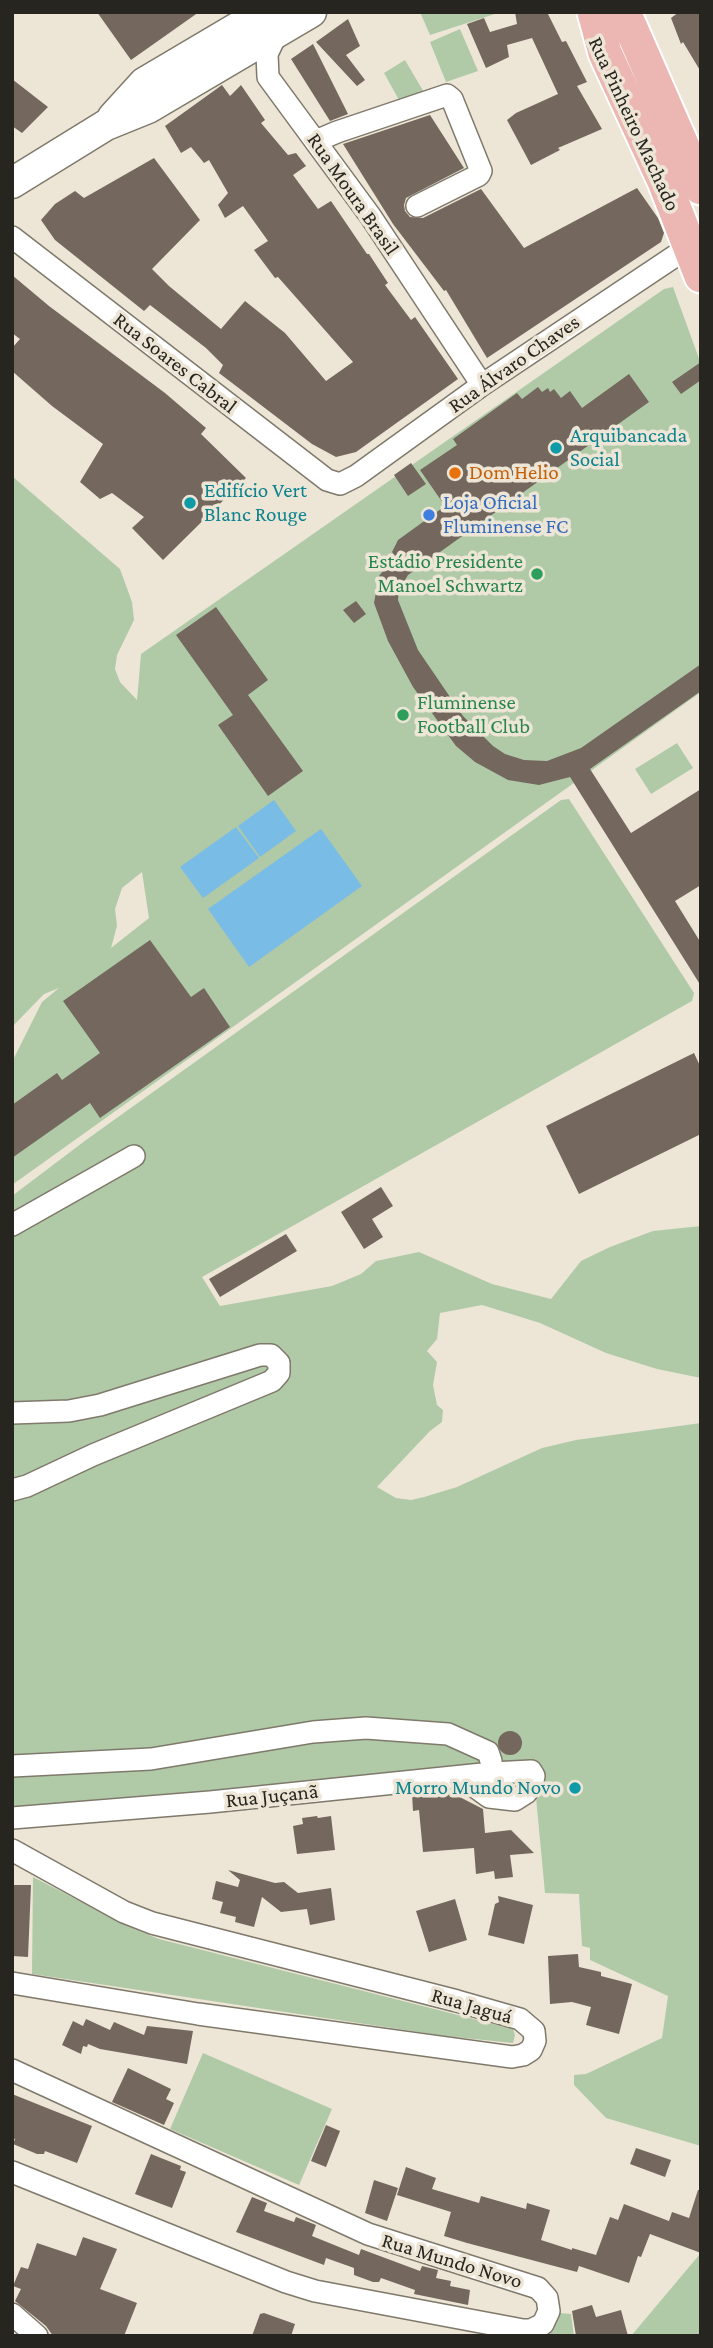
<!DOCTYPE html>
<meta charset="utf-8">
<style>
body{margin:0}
#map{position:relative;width:713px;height:2348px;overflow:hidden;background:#ede6d6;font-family:"Crimson Pro",serif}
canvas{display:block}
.frame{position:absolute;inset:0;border:14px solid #27251f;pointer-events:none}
</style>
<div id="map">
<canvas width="713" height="2348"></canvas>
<div class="frame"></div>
</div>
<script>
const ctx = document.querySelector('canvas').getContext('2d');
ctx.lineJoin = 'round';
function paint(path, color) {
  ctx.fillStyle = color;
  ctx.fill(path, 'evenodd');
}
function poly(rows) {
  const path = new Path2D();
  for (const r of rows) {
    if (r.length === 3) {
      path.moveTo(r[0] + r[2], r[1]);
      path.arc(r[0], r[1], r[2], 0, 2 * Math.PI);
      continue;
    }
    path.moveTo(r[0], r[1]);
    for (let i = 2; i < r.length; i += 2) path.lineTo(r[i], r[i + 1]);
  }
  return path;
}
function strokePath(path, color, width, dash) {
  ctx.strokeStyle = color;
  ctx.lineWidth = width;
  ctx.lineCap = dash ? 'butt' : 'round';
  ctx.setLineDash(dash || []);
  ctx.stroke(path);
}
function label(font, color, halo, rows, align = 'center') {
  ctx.font = font + ' "Crimson Pro",serif';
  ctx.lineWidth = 7;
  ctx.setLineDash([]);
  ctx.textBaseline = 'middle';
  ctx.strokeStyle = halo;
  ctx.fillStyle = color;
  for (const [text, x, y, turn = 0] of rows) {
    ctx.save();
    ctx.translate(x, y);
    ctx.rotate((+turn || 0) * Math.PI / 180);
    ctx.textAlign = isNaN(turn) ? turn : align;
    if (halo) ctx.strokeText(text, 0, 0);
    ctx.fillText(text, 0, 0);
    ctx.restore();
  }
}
const green = poly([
 [420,12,501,12,430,35],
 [460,29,478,71,446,82,430,42],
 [405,60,425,94,399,100,384,73],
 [673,287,701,364,701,692,12,1185,12,1062,42,1002,59,988,44,994,12,1027,12,476,120,569,132,602,134,620,117,655,115,669,120,682,137,700,141,654,664,289],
 [142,872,149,918,111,948,117,926,115,909,122,888],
 [677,743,693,768,651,794,635,769],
 [569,799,694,993,692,1001,202,1277,220,1306,332,1286,361,1274,376,1261,419,1252,492,1284,551,1299,581,1261,610,1247,653,1231,701,1226,701,1378,657,1369,606,1353,540,1323,482,1305,440,1313,437,1339,427,1351,437,1362,433,1385,437,1405,443,1410,442,1422,430,1431,377,1487,396,1498,411,1500,424,1497,457,1487,542,1448,576,1440,701,1423,701,2146,606,2118,574,2085,574,2075,586,2074,662,2038,668,1996,590,1960,590,1948,582,1946,579,1894,545,1893,534,1776,12,1813,12,1196,86,1140,561,800],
 [33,1877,134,1929,159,1939,513,2029,515,2035,513,2043,445,2036,32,1974],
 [203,2053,332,2109,299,2185,170,2129],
 [701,2252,701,2336,631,2336,700,2254],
 [559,2313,571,2314,574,2336,523,2336]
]);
const water = poly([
 [274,800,296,831,260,857,238,826],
 [236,827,259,858,203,898,180,867],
 [321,829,362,886,249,967,208,909]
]);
const building = poly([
 [97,12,199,12,131,60],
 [515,12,547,12,562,42,566,41,587,82,577,86,602,129,558,148,560,150,531,165,507,120,516,113,558,94,532,38,507,45,509,57,486,68,467,24,484,18,490,32,517,24],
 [679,12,701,12,701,72,683,42,681,44,671,18],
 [348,19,360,46,346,55,365,80,357,86,316,42],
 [313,44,348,114,330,121,291,59],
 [12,79,48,107,22,133,12,126],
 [222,85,230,96,241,85,265,120,261,123,288,155,296,153,306,166,293,175,318,209,331,201,367,254,369,254,388,283,385,285,411,320,415,317,458,379,356,452,336,457,312,444,219,373,223,365,206,348,150,305,144,311,55,240,41,220,55,204,75,191,84,198,154,158,200,220,152,269,169,286,221,329,245,301,285,333,326,381,353,362,278,277,275,278,254,250,268,241,243,206,225,218,218,205,228,193,209,160,204,163,191,147,181,153,165,126],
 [430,115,464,168,406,198,404,205,405,211,410,217,423,218,481,189,524,248,637,188,658,218,664,233,661,242,487,358,446,290,444,291,393,224,343,144],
 [12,275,49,306,165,393,206,428,201,434,246,478,163,560,132,528,144,517,112,493,100,499,80,482,103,444,52,406,12,371,12,348,20,339,12,333],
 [701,362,701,380,681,394,672,382],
 [629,374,649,402,408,575,399,590,398,600,418,650,463,716,493,746,505,754,524,760,547,761,581,748,701,664,701,691,590,769,631,833,701,789,701,885,675,901,701,943,701,986,570,777,539,785,508,780,475,762,456,746,413,687,388,641,374,603,379,576,395,556,392,552,398,540,445,506,420,470,457,445,453,439,517,393,522,399,538,387,542,392,548,388,550,392,554,389,561,398,570,391,582,408],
 [411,463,426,484,408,496,394,475],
 [356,601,366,614,354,623,343,610],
 [216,607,268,680,248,695,303,771,268,796,218,725,233,715,176,635],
 [150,940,191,997,204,988,230,1027,100,1118,90,1103,12,1158,12,1105,57,1073,62,1080,100,1053,63,1001],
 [694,1053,701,1068,701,1134,579,1194,546,1126],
 [381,1187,393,1206,372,1219,383,1237,364,1249,341,1212],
 [286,1234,297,1251,220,1297,209,1279],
 [510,1743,12],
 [448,1791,483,1809,485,1833,511,1830,534,1853,510,1855,513,1877,495,1879,494,1871,476,1874,474,1848,423,1852,419,1810,413,1811,412,1794],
 [317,1816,318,1818,331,1816,335,1850,297,1854,293,1826,303,1824,302,1818],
 [228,1870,275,1883,284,1882,298,1893,331,1888,335,1920,310,1925,307,1909,281,1912,262,1897,254,1927,235,1922,236,1917,220,1913,223,1902,212,1899,216,1881,238,1887,240,1880],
 [12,1885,31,1885,28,1957,12,1956],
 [498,1896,533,1905,524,1944,488,1935,495,1904,499,1902],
 [455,1899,467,1940,429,1952,416,1911],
 [578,1954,579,1967,601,1972,601,1976,632,1984,619,2034,586,2025,591,2007,572,2002,550,2004,548,1956],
 [86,2019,110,2030,114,2022,144,2035,147,2026,193,2031,187,2064,100,2049,88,2044,87,2047,83,2046,81,2054,62,2045,73,2021,83,2026],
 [128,2068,171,2089,166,2099,174,2103,164,2125,112,2102],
 [12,2094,92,2126,77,2163,45,2151,44,2154,37,2154,13,2144,21,2124,15,2139,12,2138],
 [326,2125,340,2131,326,2167,311,2161],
 [636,2148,671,2160,665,2177,630,2164],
 [151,2154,181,2166,180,2170,186,2172,172,2208,135,2194],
 [406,2167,436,2178,432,2189,479,2203,481,2196,526,2209,527,2203,550,2210,541,2240,572,2250,572,2248,596,2255,610,2217,618,2220,624,2204,669,2221,672,2212,689,2218,698,2190,701,2190,701,2253,650,2234,641,2257,638,2256,629,2283,579,2266,577,2272,467,2243,444,2236,451,2212,397,2195],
 [374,2180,398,2188,387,2221,365,2213],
 [252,2197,267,2203,264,2211,294,2222,296,2217,316,2225,312,2236,359,2255,361,2249,420,2271,422,2266,438,2270,436,2278,451,2281,450,2286,470,2290,468,2305,414,2294,415,2290,381,2278,379,2282,373,2282,354,2275,354,2268,326,2258,324,2265,236,2232],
 [83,2237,117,2249,100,2289,137,2303,124,2336,53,2336,46,2326,15,2301,21,2289,13,2286,21,2267,28,2269,37,2243,76,2256],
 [592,2305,596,2317,621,2310,628,2336,576,2336,572,2311],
 [264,2313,295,2324,291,2336,252,2336,260,2314]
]);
const street = poly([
 [277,33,267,54,268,77,371,217,482,385],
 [316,141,337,132,447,95,452,99,481,171,479,175,417,206],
 [12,237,327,480,340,484,356,476,482,385,690,246],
 [12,1225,134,1156],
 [12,1413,69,1411,100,1405,260,1355,271,1355,279,1363,279,1373,272,1381,93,1455,27,1486,12,1490],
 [12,1766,151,1759,313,1732,366,1728,448,1734,488,1752,491,1761,492,1773],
 [12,1818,210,1802,492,1773,531,1771,534,1776,532,1785,526,1793,515,1800,489,1797,461,1777],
 [12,1850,124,1912,152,1923,457,2001,520,2019,534,2031,535,2041,531,2050,523,2055,512,2057,198,2014,12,1983],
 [12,2070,368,2234,538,2288,547,2298,549,2311,543,2324,531,2330,523,2330,315,2291,286,2282,12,2172],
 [12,2314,37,2336]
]);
const secondary = poly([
 [113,117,144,83,264,12],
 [12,183,106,125,148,108,311,12]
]);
const primary = poly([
 [594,12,605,53,664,181,701,276],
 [624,12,701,188]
]);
const markers = [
 [556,448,7,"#0f9aa8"],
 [455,473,7,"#e8710a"],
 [190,503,7,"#0f9aa8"],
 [429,515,7,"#3f7fe0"],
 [537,574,7,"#2e9e5b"],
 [403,715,7,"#2e9e5b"],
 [575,1788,7,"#0f9aa8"]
];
const streetNames = [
 ["Rua Pinheiro Machado",634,124,65],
 ["Rua Moura Brasil",353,194,55],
 ["Rua Soares Cabral",175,363,38],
 ["Rua Álvaro Chaves",514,364,-35],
 ["Rua Juçanã",272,1796,-6],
 ["Rua Jaguá",472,2006,16],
 ["Rua Mundo Novo",452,2261,17]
];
const cultureNames = [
 ["Arquibancada",570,436],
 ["Social",570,460],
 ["Edifício Vert",204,491],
 ["Blanc Rouge",204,515],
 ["Morro Mundo Novo",561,1788,"right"]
];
const foodNames = [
 ["Dom Helio",469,473]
];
const shopNames = [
 ["Loja Oficial",443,503],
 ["Fluminense FC",443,527]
];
const leisureNames = [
 ["Estádio Presidente",523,562],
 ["Manoel Schwartz",523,586],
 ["Fluminense",417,703,"left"],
 ["Football Club",417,727,"left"]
];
paint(green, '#b0caa8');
paint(water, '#79bce5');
paint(building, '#74675d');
strokePath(street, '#7f796b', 24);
strokePath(secondary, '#7f796b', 33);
strokePath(primary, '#fff', 37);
strokePath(street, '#fff', 21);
strokePath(secondary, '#fff', 30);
strokePath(primary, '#ecb6b3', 33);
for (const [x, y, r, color] of markers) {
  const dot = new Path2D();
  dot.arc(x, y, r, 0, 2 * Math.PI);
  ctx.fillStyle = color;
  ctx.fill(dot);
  strokePath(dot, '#ede6d6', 2.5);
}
label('21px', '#27251f', '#ede6d6', streetNames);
label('21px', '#0d838f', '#ede6d6', cultureNames, 'left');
label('21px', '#c56008', '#ede6d6', foodNames, 'left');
label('21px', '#366cbe', '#ede6d6', shopNames, 'left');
label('21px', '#27864d', '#ede6d6', leisureNames, 'right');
</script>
